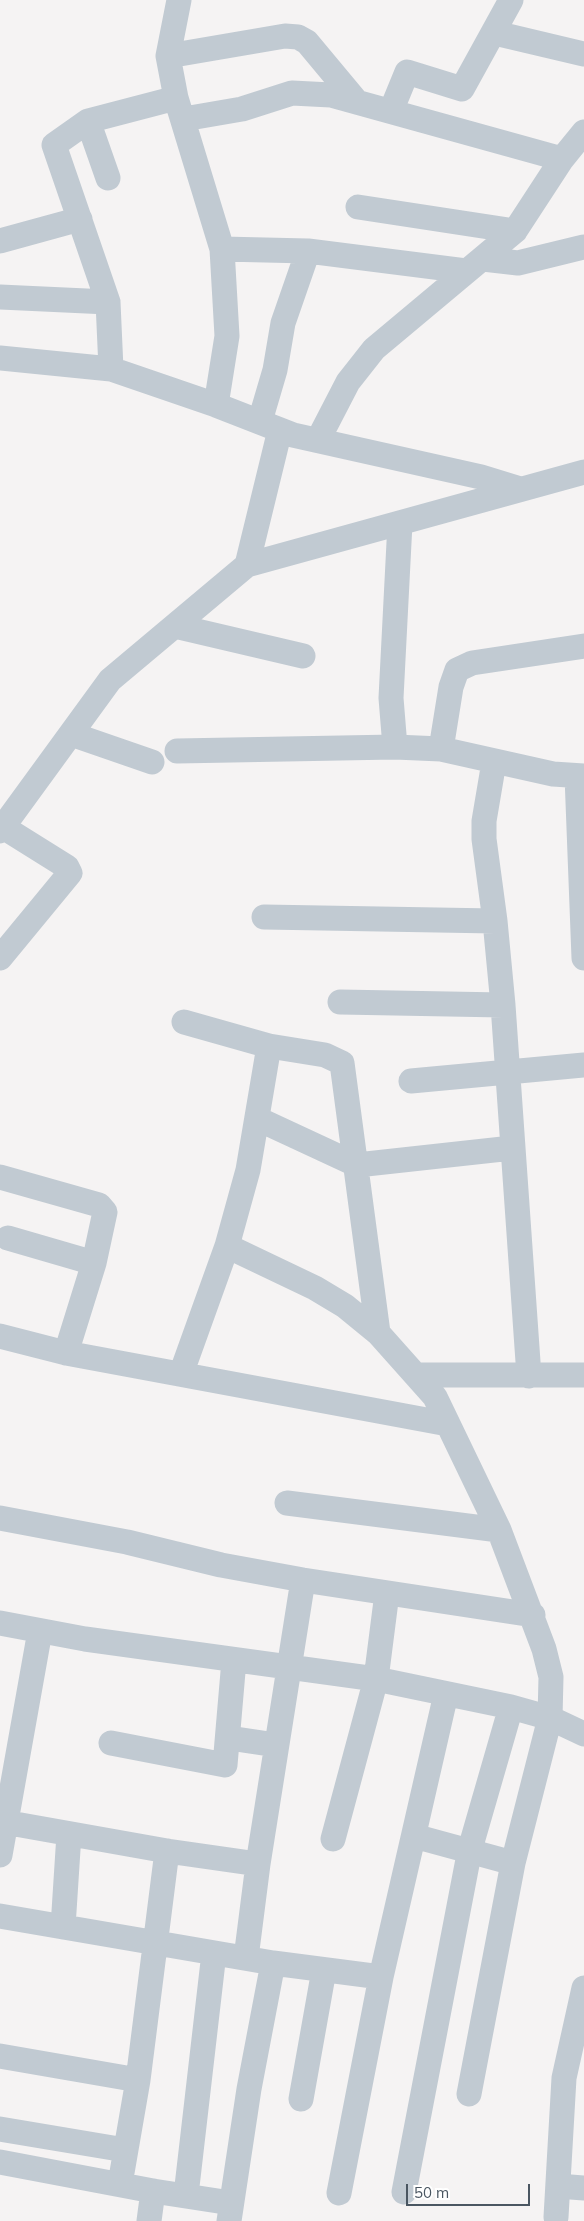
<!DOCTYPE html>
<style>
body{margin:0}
#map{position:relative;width:584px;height:2221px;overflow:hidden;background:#f5f3f3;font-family:Mulish,sans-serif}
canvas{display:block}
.scale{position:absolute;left:406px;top:2184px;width:124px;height:22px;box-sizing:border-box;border:2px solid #4a5661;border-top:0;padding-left:6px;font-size:15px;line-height:18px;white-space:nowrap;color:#4a5661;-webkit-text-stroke:4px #fff;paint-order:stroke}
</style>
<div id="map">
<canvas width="584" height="2221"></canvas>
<div class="scale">50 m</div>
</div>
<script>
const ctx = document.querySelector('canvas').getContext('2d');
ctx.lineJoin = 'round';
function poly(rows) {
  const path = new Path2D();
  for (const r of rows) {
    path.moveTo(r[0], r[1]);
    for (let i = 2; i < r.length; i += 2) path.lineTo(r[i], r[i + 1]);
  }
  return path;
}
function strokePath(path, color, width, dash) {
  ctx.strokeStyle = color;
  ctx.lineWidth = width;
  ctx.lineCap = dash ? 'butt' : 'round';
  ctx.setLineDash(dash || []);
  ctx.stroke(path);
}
const minor = poly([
 [179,0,168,56,176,98,222,249,227,336,216,405],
 [495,33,584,54],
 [168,56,285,36,298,37,307,42,357,102],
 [391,111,407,72,462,89,511,0],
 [184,119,242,109,292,93,331,95,562,159],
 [88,121,108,178],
 [358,207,515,231],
 [0,241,80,219],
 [222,249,308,251,466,271],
 [483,259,518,263,584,247],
 [0,297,108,302],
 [0,358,111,369,216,405,293,435,481,477,520,489],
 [111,369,108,302,54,145,88,121,176,98],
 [260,421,275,370,283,323,308,251],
 [318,440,348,382,374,349,515,231,562,159,584,132],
 [247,565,280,430],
 [175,626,303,656],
 [71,734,152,762],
 [395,747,391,698,400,523],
 [441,749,451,687,457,670,472,663,584,646],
 [177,751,395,747,441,749,553,774,584,776],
 [494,762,484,821,484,839,495,921,503,1005,529,1376],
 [577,776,584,958],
 [0,831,110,680,247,565,584,472],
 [264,917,495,921],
 [0,958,70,873,67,867,3,827],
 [340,1002,503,1005],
 [184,1022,269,1046,325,1055,342,1063,378,1333],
 [411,1081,584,1065],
 [258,1119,357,1165,512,1148],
 [0,1177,99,1205,105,1212,94,1263,66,1353],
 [8,1238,94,1263],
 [227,1246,315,1288,345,1306,378,1333,435,1397,499,1530,544,1649,551,1677,550,1718,513,1863,469,2094],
 [0,1336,66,1353,448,1424],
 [181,1374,227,1246,248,1170,269,1046],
 [417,1375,584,1375],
 [287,1503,499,1530],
 [0,1518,127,1542,221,1565,303,1580,533,1615],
 [0,1623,85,1639,376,1679,511,1707,550,1718,584,1734],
 [229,1738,276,1745],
 [111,1743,225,1765,234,1660],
 [4,1822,167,1851,258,1864],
 [414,1836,513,1863],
 [333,1839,376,1679,387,1593],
 [0,1855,40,1631],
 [0,1916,273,1963,381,1977],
 [63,1927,69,1834],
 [246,1958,258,1864,303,1580],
 [0,2056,138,2080],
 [301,2099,324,1970],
 [0,2129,125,2150],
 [0,2162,153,2191,231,2203],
 [120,2184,138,2080,167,1851],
 [558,2186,584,2188],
 [404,2192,470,1849,511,1707],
 [339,2193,381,1977,446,1694],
 [186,2195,214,1953],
 [556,2217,564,2078,584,1988],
 [149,2221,153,2191],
 [229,2221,249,2089,273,1963]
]);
strokePath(minor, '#c1cad2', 25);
</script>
